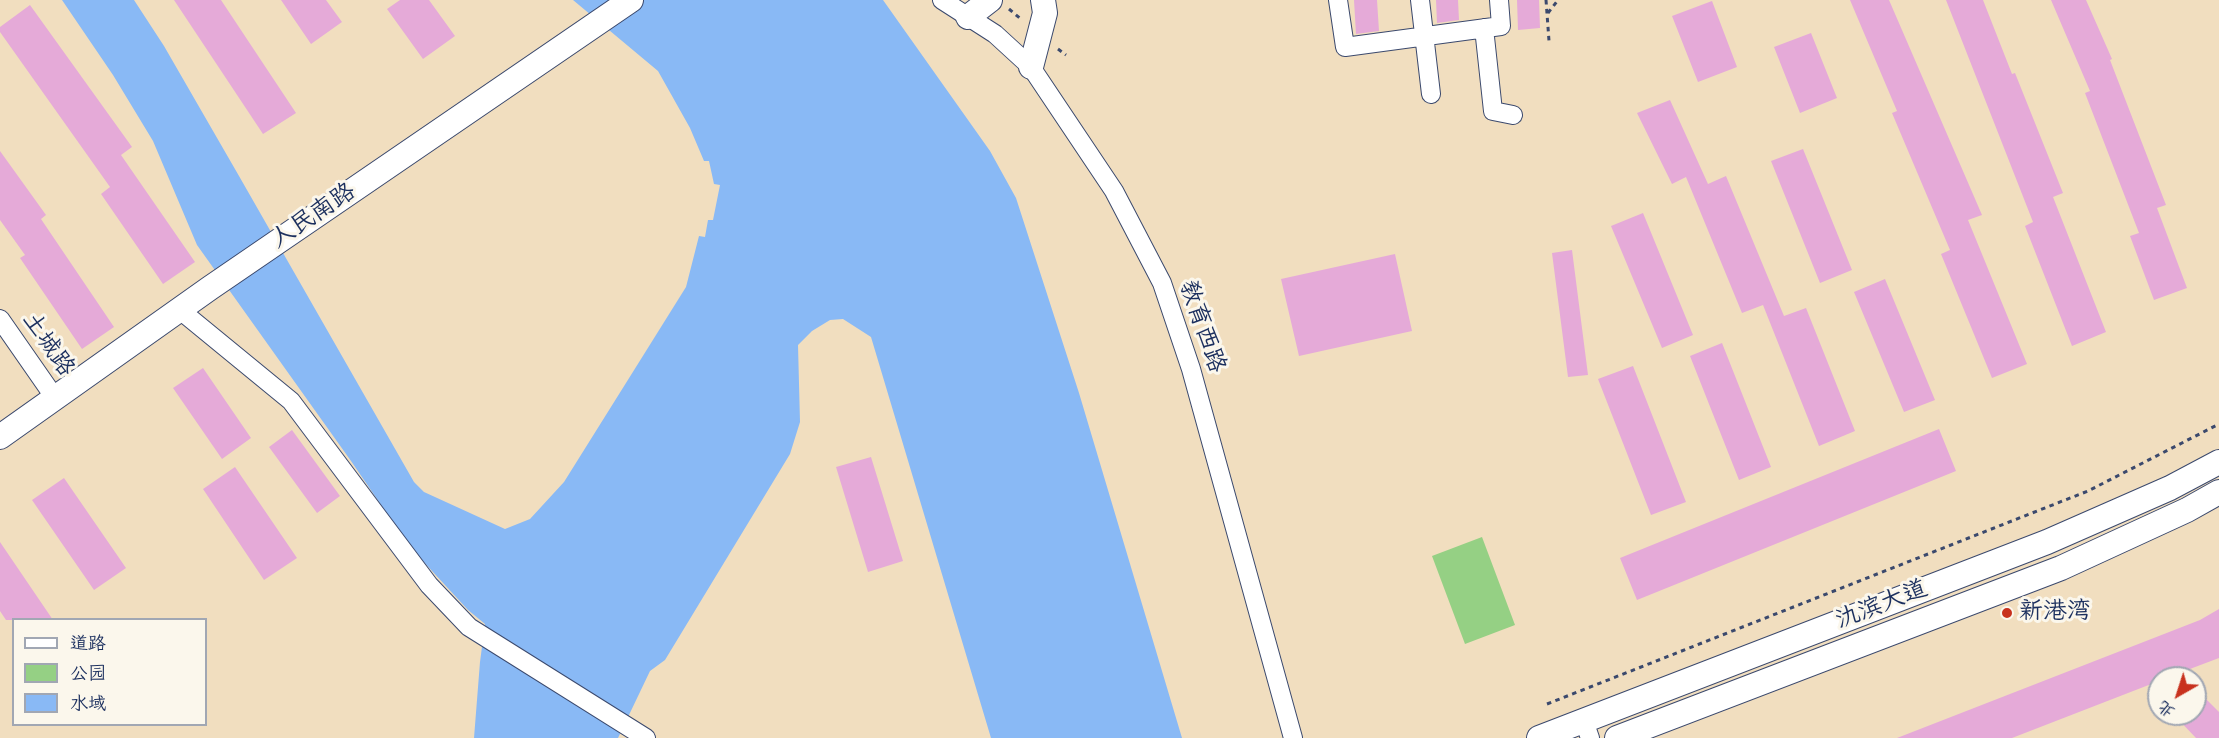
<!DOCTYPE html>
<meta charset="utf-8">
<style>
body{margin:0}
#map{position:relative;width:2219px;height:738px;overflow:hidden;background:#f1debf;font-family:Mynerve,"LXGW WenKai TC",sans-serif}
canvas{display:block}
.legend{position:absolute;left:12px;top:618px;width:195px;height:108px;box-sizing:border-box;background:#fbf7ec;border:2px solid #a1a7b3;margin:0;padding:8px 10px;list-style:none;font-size:18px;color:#1b2f5e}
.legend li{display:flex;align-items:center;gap:12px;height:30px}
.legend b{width:30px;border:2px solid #a1a7b3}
.north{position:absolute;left:2147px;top:666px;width:60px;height:60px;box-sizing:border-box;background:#fbf7ec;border:2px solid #a1a7b3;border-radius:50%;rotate:219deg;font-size:16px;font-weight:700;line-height:24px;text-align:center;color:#1b2f5e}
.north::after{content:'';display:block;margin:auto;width:21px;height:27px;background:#c8321e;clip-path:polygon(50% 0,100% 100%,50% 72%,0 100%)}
</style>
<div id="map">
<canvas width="2219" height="738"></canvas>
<ul class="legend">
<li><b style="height:8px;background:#fff"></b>道路</li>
<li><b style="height:16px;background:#95d084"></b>公园</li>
<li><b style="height:16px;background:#89b9f5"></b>水域</li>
</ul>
<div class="north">北</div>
</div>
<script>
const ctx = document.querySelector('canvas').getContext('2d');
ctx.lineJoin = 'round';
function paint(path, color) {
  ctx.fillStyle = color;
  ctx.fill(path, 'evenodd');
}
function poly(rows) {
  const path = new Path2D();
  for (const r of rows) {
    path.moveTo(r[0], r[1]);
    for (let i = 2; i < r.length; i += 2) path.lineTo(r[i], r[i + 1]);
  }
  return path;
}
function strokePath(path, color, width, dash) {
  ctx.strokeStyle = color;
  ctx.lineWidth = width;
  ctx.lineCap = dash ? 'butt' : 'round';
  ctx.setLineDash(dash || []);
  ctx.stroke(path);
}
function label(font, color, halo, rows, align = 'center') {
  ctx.font = font + ' Mynerve,"LXGW WenKai TC",sans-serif';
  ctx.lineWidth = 6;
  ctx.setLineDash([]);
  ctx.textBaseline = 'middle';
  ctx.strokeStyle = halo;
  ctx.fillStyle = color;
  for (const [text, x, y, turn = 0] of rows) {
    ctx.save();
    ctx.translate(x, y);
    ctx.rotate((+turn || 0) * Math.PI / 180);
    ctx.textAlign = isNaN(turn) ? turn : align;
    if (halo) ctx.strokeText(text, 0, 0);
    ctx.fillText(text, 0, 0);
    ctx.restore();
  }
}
const green = poly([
 [1482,537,1515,625,1465,644,1432,556]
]);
const water = poly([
 [62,0,134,0,164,46,239,176,414,482,424,492,505,529,530,519,564,482,641,359,686,287,699,236,705,237,708,220,713,220,720,185,714,184,709,161,704,161,690,128,658,71,573,0,883,0,990,151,1016,198,1079,393,1182,738,991,738,871,337,843,319,830,320,812,331,798,345,800,422,790,454,665,660,650,671,618,738,474,738,480,662,485,624,468,610,409,546,351,461,197,245,153,141,113,75]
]);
const building = poly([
 [174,0,221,0,296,113,263,134],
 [281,0,326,0,342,22,311,44],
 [400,0,429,0,455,36,423,59,387,9],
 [1354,0,1377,0,1379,31,1356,34],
 [1436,0,1458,0,1459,20,1437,23],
 [1517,0,1539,0,1540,28,1518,30],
 [1850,0,1889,0,1982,215,1968,220,2027,364,1992,378,1941,254,1950,250,1892,113,1897,111],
 [1946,0,1983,0,2012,74,2015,73,2063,193,2053,197,2106,332,2072,346,2025,226,2033,222],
 [2051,0,2086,0,2112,59,2110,60,2166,205,2157,208,2187,288,2154,300,2130,236,2139,233,2085,93,2090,91],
 [1712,1,1737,67,1698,82,1672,16],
 [30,5,132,147,121,155,195,262,163,284,101,194,110,187,0,32,0,27],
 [1811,33,1837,98,1800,113,1774,47],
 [1670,100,1708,184,1726,176,1784,316,1806,308,1855,431,1819,446,1763,305,1742,313,1686,177,1672,184,1637,113],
 [1803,149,1852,270,1820,283,1771,161],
 [0,151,46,215,41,219,114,327,82,349,20,258,25,255,0,220],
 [1643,213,1693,335,1662,348,1611,226],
 [1572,250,1588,375,1568,377,1552,253],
 [1395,254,1412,331,1299,356,1281,279],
 [1885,279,1935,400,1904,412,1854,292],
 [1722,343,1771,467,1739,480,1690,356],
 [1633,366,1686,502,1651,515,1598,379],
 [203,368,251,438,222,459,173,388],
 [1939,429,1956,471,1637,600,1620,558],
 [292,430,340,496,317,513,269,447],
 [871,457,903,561,868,572,836,467],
 [235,467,297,558,264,580,203,489],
 [64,478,126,568,94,590,32,500],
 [0,542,53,620,6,620,0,611],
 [2219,609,2219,658,2166,678,2159,678,2159,681,2012,738,1897,738,2200,620],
 [2195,688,2219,712,2219,738,2196,738,2173,714,2195,714]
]);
const path = poly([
 [1546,0,1549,41],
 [1009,9,1022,20],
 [1548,13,1558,0],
 [1058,49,1066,55],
 [1547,704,2088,491,2219,424]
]);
const minor = poly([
 [942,0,995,34,1031,67,1114,191,1162,283,1191,369,1293,738],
 [1338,0,1345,47,1501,26,1499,0],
 [1420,0,1431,94],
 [1484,28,1493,111,1513,115],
 [180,310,291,401,429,585,469,627,646,738],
 [0,319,55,398],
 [1584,721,1590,738]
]);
const major = poly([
 [968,17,990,0],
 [1031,67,1045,13,1043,0],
 [0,437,210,288,631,0],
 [1539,738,2047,542,2170,488,2219,462],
 [1617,738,2061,568,2187,510,2219,492]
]);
const markers = [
 [2007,613,6,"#c8321e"]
];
const streetNames = [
 ["人民南路",314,217,-34],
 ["教育西路",1201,327,71],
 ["土城路",47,345,55],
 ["氿滨大道",1882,606,-21]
];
const poiNames = [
 ["新港湾",2019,613]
];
paint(green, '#95d084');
paint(water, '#89b9f5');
paint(building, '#e5aad8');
strokePath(minor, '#3b496d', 20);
strokePath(major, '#3b496d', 26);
strokePath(path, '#3b496d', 3, [4.5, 4.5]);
strokePath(minor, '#fff', 18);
strokePath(major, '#fff', 24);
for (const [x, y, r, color] of markers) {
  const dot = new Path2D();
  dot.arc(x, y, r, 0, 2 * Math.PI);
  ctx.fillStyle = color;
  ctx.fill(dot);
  strokePath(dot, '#fbf7ec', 2);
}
label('24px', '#1b2f5e', '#fbf7ec', streetNames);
label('24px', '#1b2f5e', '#fbf7ec', poiNames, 'left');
</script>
